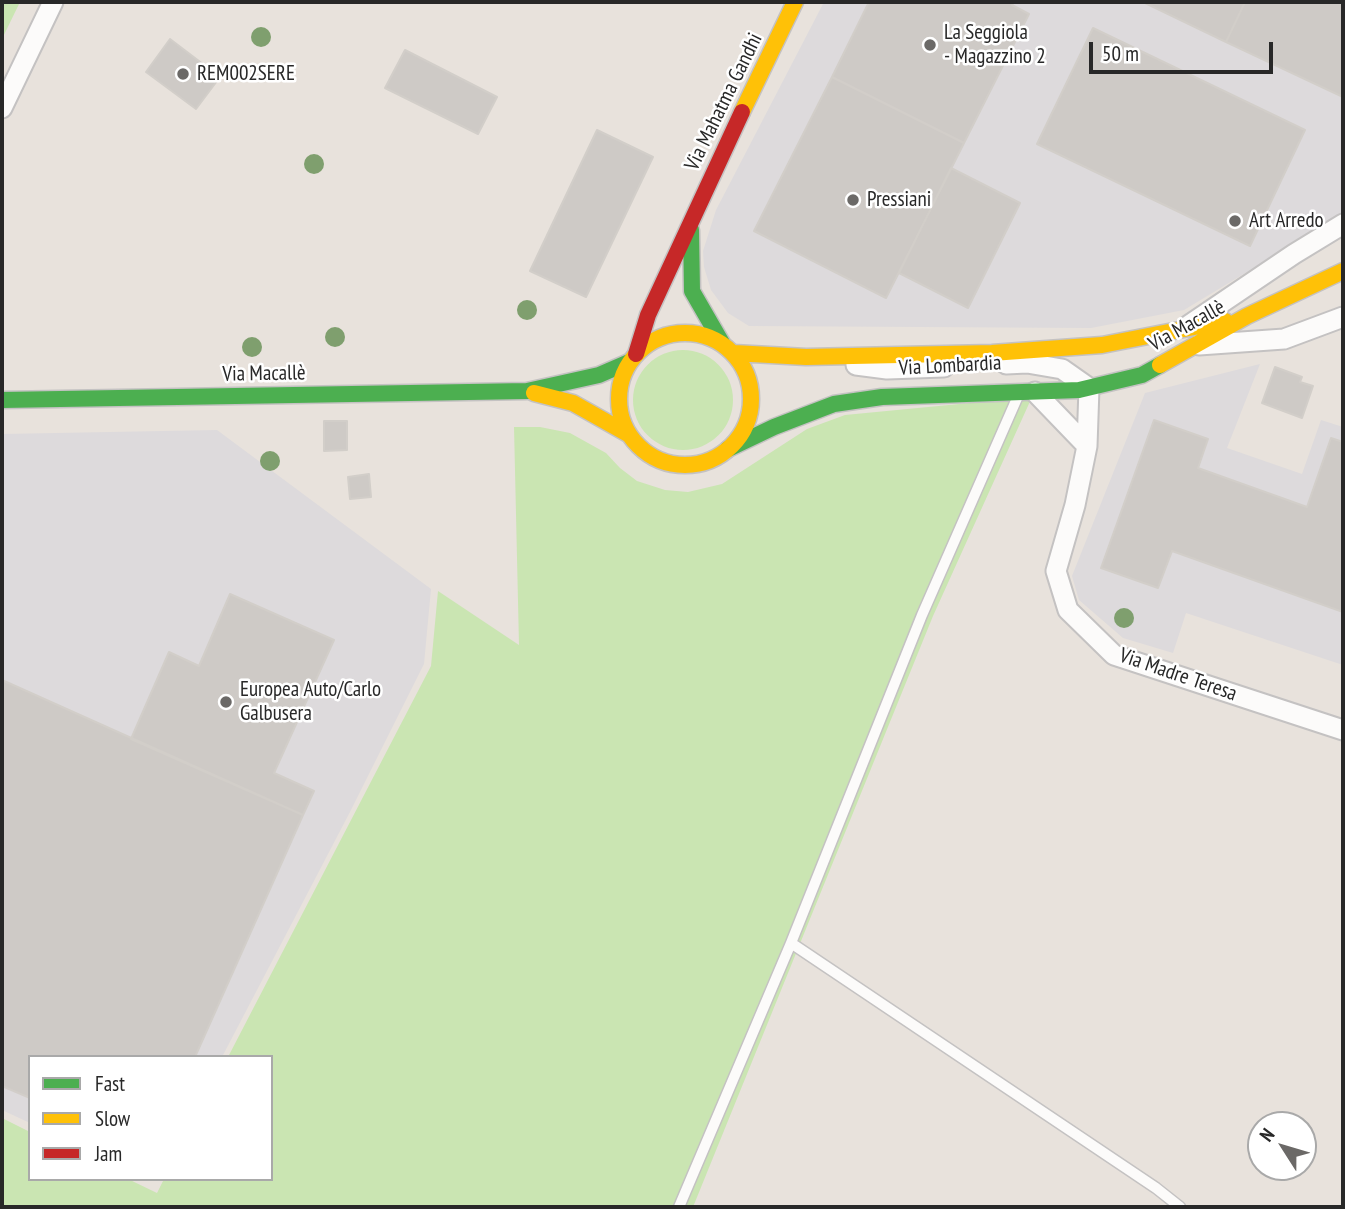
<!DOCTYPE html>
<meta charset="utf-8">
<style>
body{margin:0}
#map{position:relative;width:1345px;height:1209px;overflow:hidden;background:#e8e2dc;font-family:"PT Sans Narrow",sans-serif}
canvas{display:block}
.frame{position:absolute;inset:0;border:4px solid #282828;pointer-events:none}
.legend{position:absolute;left:28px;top:1055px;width:245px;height:126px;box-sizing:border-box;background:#fff;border:2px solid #a9a9a9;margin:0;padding:9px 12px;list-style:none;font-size:21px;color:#282828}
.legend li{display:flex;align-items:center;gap:14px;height:35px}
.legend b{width:35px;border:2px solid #a9a9a9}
.north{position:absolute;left:1247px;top:1111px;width:70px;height:70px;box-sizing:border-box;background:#fff;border:2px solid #a9a9a9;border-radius:50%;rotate:307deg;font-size:19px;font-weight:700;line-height:28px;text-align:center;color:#282828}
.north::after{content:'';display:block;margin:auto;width:24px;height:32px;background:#6b6967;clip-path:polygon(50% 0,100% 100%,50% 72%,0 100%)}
.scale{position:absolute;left:1089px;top:42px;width:184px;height:32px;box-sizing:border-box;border:4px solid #282828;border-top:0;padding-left:9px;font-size:21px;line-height:24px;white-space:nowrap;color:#282828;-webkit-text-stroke:5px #fff;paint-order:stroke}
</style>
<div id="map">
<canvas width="1345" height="1209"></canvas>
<div class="frame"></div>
<ul class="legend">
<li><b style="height:9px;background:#4caf50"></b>Fast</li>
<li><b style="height:9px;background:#ffc107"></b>Slow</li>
<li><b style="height:9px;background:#c62828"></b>Jam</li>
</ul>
<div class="north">N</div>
<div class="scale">50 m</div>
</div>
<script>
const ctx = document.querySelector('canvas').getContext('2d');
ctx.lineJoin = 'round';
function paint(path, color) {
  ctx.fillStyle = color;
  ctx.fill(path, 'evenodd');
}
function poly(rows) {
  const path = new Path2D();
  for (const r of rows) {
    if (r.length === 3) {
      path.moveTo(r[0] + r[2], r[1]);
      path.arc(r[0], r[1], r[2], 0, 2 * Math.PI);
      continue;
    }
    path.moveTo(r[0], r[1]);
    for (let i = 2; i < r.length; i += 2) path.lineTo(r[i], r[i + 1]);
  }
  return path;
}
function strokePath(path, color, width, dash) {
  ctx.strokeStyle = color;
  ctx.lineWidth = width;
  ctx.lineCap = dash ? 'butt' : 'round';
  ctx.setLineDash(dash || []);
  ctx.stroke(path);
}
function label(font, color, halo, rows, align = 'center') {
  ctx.font = font + ' "PT Sans Narrow",sans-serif';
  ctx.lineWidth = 5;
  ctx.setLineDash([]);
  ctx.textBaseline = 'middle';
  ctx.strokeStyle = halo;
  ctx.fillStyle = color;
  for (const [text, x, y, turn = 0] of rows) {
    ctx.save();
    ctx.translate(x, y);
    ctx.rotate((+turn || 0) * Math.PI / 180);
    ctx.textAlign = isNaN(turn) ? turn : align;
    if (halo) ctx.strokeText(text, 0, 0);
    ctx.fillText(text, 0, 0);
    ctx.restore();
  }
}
const industrial = poly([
 [824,2,1343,2,1343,214,1184,310,1091,328,749,326,728,313,711,290,704,267,703,251,716,210],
 [1260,364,1227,448,1302,474,1321,420,1343,427,1343,665,1186,613,1173,653,1123,638,1079,600,1072,576,1145,393],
 [217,430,431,589,424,664,351,810,222,1057,30,1057,30,1123,2,1110,2,434]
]);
const green = poly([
 [2,2,20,2,2,39],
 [683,400,50],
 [1032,397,933,616,693,1207,2,1207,2,1118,30,1132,30,1179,128,1179,157,1193,164,1179,271,1179,271,1057,228,1057,431,666,438,591,519,645,514,427,540,427,570,433,606,453,620,468,637,481,665,490,688,492,722,484,807,429,845,415]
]);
const building = poly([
 [869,2,1014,2,1012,5,1029,14,964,143,832,77,869,2],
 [1143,2,1245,2,1226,42,1143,2],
 [1245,2,1343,2,1343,97,1226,42,1245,2],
 [1093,28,1305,130,1250,246,1037,144,1093,28],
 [170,39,220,77,196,109,146,72,170,39],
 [405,50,497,97,478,134,385,88,405,50],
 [832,77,964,143,886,298,754,231,832,77],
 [597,130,653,157,586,297,530,271,597,130],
 [951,168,1020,203,968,308,899,273,951,168],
 [1275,367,1302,377,1300,382,1313,386,1302,418,1262,403,1275,367],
 [1154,420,1208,439,1198,468,1307,507,1331,438,1343,442,1343,612,1172,551,1158,588,1101,568,1154,420],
 [324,421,347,421,347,450,324,451,324,421],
 [369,474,371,497,350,499,348,477,369,474],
 [230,594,334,640,274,773,314,791,303,815,131,739,169,652,199,666,230,594],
 [2,680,303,815,195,1057,30,1057,30,1098,2,1086,2,680]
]);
const lane = poly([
 [791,943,1156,1188,1180,1207],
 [679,1207,791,943,922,615,1018,396]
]);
const street = poly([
 [2,108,53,2],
 [1189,325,1294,254,1343,224],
 [1199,345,1284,339,1343,317],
 [1006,364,1027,363,1062,369,1089,388,1087,446,1075,505,1056,571,1068,610,1114,655,1343,730],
 [856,365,887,369,944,367],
 [1035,392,1087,446]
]);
const fast = poly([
 [691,230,692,291,722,343],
 [2,400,527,391,599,375,629,362],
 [728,449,774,427,834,404,882,397,1079,390,1142,375,1160,365]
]);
const slow = poly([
 [742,112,795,2],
 [685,399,66],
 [734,353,806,357,992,353,1102,345,1225,321],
 [1160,365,1247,316,1343,271],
 [534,393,573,403,628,434]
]);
const jam = poly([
 [636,354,648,315,742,112]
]);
const trees = [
 [261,37],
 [314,164],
 [527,310],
 [335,337],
 [252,347],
 [270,461],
 [1124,618]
];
const markers = [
 [930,45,7,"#6b6967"],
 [183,74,7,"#6b6967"],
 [853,200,7,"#6b6967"],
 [1235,221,7,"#6b6967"],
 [226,702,7,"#6b6967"]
];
const poiNames = [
 ["La Seggiola",944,33],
 ["- Magazzino 2",944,57],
 ["REM002SERE",197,74],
 ["Pressiani",867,200],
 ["Art Arredo",1249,221],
 ["Europea Auto/Carlo",240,690],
 ["Galbusera",240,714]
];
const streetNames = [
 ["Via Mahatma Gandhi",724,102,-64],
 ["Via Macallè",1187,326,-29],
 ["Via Lombardia",950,366,-3],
 ["Via Macallè",264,374,-1],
 ["Via Madre Teresa",1178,675,19]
];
paint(industrial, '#dddadc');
paint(green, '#cae5b2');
paint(building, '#cecac6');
strokePath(building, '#d2cec9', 2);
strokePath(lane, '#c4c2c2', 13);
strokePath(street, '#c4c2c2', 23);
strokePath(fast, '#c4c2c2', 19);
strokePath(slow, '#c4c2c2', 19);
strokePath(jam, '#c4c2c2', 19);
strokePath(lane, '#fcfbfa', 10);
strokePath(street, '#fcfbfa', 19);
strokePath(fast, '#4caf50', 16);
strokePath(slow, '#ffc107', 16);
strokePath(jam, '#c62828', 16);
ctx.fillStyle = '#7f9f6e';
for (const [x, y] of trees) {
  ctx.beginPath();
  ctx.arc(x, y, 10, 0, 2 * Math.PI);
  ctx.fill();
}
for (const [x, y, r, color] of markers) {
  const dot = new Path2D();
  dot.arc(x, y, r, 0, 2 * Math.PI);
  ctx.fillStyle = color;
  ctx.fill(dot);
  strokePath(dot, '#fff', 2.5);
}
label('21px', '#282828', '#fff', poiNames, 'left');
label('21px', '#282828', '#fff', streetNames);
</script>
